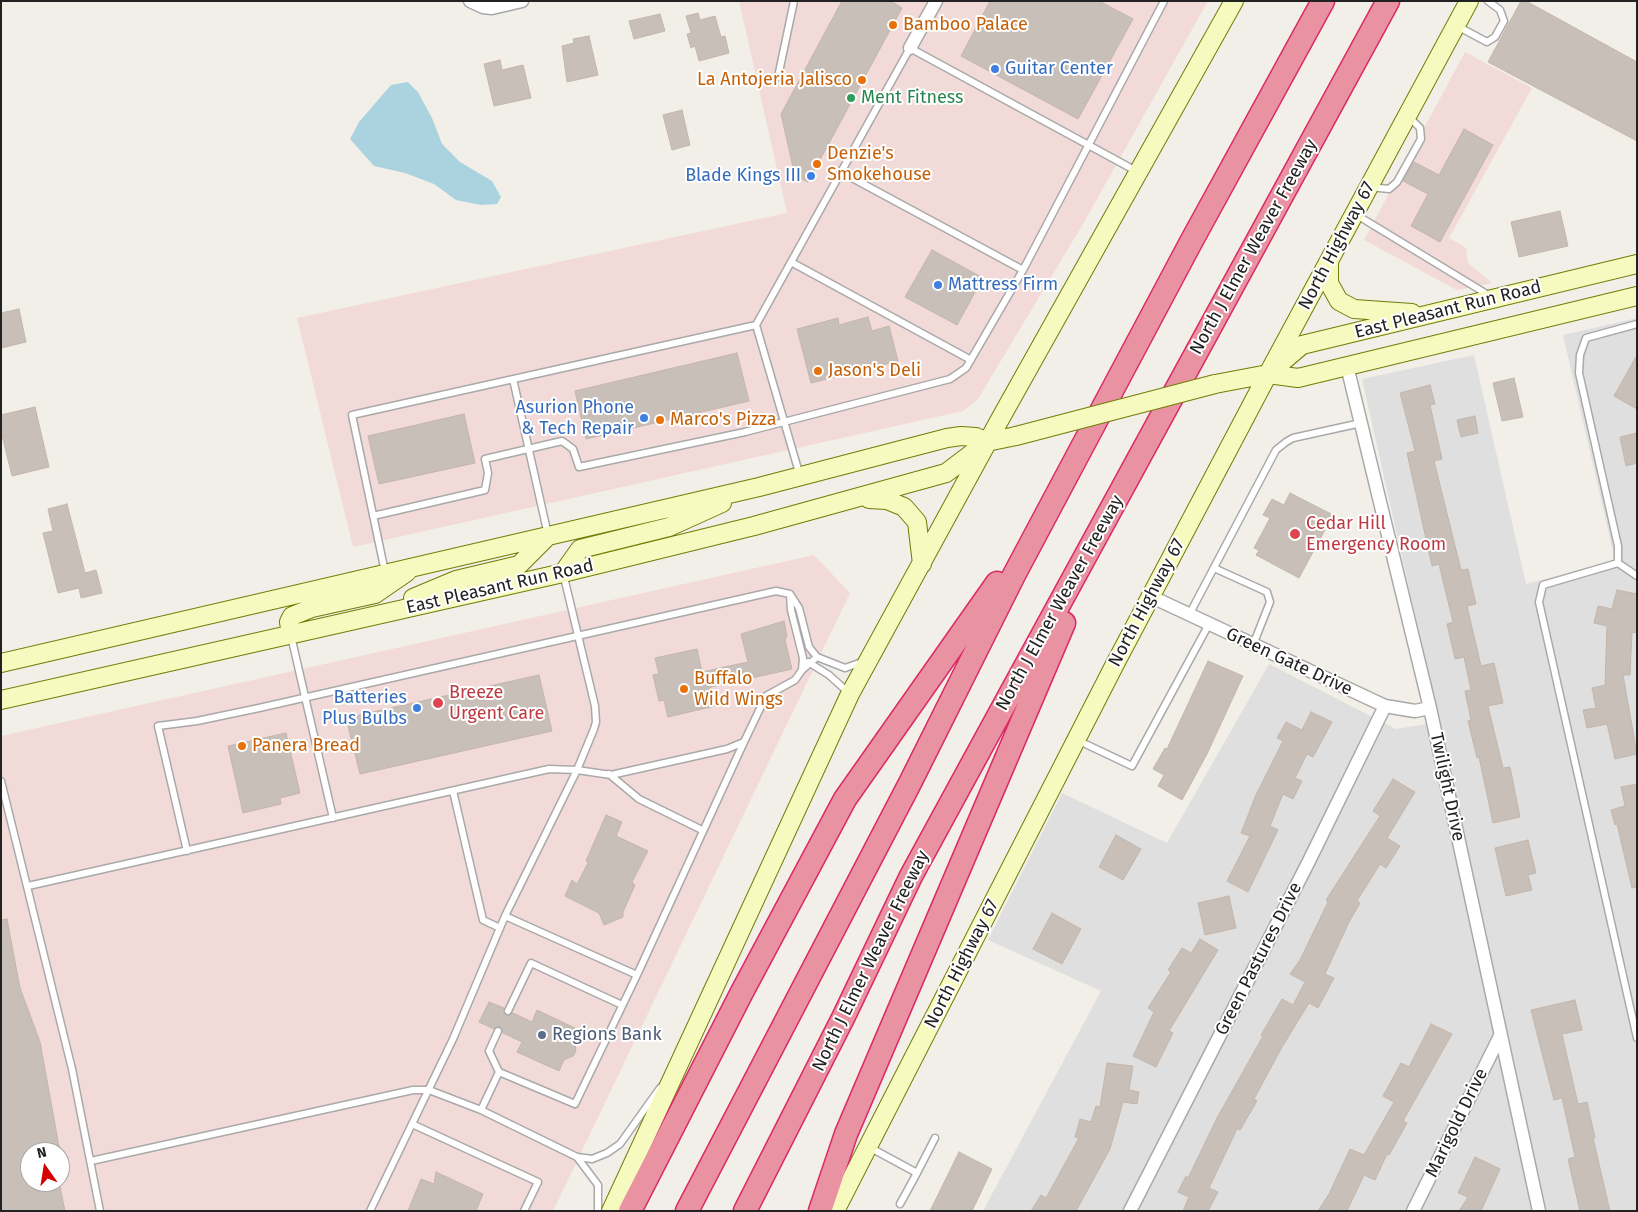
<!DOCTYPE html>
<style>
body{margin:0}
#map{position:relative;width:1638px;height:1212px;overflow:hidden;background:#f2efe9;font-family:"Fira Sans",sans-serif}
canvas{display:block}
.frame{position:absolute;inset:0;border:2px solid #222;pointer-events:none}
.north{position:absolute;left:20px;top:1142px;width:50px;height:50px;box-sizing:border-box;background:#fff;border:1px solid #a7a7a7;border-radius:50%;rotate:347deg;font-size:14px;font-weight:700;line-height:20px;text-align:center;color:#222}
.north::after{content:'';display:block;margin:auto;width:18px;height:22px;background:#d40000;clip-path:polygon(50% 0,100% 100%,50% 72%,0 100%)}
</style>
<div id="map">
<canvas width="1638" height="1212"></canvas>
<div class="frame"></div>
<div class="north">N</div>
</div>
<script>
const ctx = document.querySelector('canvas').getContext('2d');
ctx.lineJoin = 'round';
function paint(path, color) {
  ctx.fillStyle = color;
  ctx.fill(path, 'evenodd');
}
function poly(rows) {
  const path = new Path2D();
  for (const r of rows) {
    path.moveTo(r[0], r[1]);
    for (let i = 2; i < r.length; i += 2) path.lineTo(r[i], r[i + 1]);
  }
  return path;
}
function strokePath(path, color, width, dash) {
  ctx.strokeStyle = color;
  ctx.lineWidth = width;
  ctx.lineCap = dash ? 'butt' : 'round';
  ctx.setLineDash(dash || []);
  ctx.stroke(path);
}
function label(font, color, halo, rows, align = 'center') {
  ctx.font = font + ' "Fira Sans",sans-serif';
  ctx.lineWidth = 4;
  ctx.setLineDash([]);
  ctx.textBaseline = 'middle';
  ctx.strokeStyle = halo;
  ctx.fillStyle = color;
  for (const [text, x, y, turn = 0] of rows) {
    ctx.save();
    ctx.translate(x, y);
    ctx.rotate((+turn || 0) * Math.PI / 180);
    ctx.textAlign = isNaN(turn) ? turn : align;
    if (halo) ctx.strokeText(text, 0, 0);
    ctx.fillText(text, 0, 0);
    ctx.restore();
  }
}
const residential = poly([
 [1637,318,1637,1211,983,1211,1101,991,988,940,1062,793,1167,843,1269,664,1396,729,1439,722,1362,379,1474,355,1526,584,1615,560,1563,335]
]);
const commercial = poly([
 [739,1,1208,1,1083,224,978,399,963,411,353,547,297,318,787,213],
 [1465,52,1532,88,1449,238,1466,248,1468,263,1492,283,1457,290,1364,240],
 [814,555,850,593,553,1211,1,1211,1,736],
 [30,1152,60,1152,60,1182,30,1182]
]);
const water = poly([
 [408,82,418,92,432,118,442,144,460,162,492,181,501,197,497,204,481,205,456,200,434,184,405,173,374,166,350,139,359,122,391,85]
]);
const building = poly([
 [842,1,891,1,902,8,808,182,795,176,781,114,842,1],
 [990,1,1099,1,1133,19,1078,119,961,56,990,1],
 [1521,1,1526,1,1637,62,1637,141,1488,62,1521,1],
 [698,13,700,20,715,16,721,37,725,36,729,53,699,61,695,46,691,48,687,34,691,33,686,16,698,13],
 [660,14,665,31,634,39,629,21,660,14],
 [589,36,598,75,567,82,562,46,574,43,573,39,589,36],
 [500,60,502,70,523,65,531,98,494,106,484,64,500,60],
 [682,110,690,145,672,150,663,115,682,110],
 [1464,129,1493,145,1440,242,1411,226,1428,194,1403,181,1414,162,1439,175,1464,129],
 [1560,211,1568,246,1519,257,1511,222,1560,211],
 [932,250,983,278,957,325,905,297,932,250],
 [19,309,26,342,1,348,1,313,19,309],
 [868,317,872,331,889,326,898,361,811,383,797,329,838,318,839,325,868,317],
 [737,353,749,401,586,439,575,391,737,353],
 [1637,355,1637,409,1614,396,1637,355],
 [1514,378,1523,417,1502,421,1493,383,1514,378],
 [1430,385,1435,404,1430,405,1442,459,1434,461,1461,570,1468,569,1476,604,1467,606,1481,666,1494,663,1503,703,1488,706,1503,768,1510,767,1520,817,1493,823,1479,757,1477,758,1468,721,1471,720,1465,691,1471,690,1464,657,1455,659,1447,624,1453,622,1439,564,1432,566,1407,453,1415,451,1400,393,1430,385],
 [35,407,49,467,12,476,1,431,1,415,35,407],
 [464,414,475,463,379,484,368,436,464,414],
 [1475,416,1478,433,1461,437,1457,420,1475,416],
 [1637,433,1637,463,1626,466,1620,437,1637,433],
 [1290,493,1333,515,1299,578,1256,555,1259,550,1254,548,1270,518,1263,515,1272,499,1284,505,1290,493],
 [67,504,85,573,96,570,102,593,81,598,79,588,58,593,43,533,53,531,48,509,67,504],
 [1617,590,1637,594,1637,633,1632,632,1630,675,1623,675,1637,754,1615,759,1607,724,1587,728,1583,710,1596,708,1592,688,1605,685,1607,626,1594,623,1598,606,1612,609,1617,590],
 [784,621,787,636,785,640,792,669,711,687,715,706,668,717,664,700,659,701,653,675,659,674,655,658,697,649,702,672,748,662,741,634,784,621],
 [1208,661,1243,676,1207,754,1182,800,1158,786,1164,775,1153,769,1165,748,1167,749,1208,661],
 [539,675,552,731,360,774,346,718,539,675],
 [1311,712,1332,722,1313,757,1307,754,1295,778,1302,781,1293,799,1283,794,1270,826,1278,830,1248,892,1227,881,1250,836,1241,833,1256,795,1283,741,1277,738,1286,722,1302,730,1311,712],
 [286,733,300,793,280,798,281,804,243,813,228,746,286,733],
 [1393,779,1415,792,1387,838,1400,846,1386,868,1380,864,1357,901,1360,903,1349,922,1325,974,1334,978,1318,1008,1309,1003,1282,1047,1254,1099,1257,1101,1240,1130,1237,1129,1209,1188,1218,1192,1208,1211,1183,1211,1189,1197,1178,1192,1186,1176,1188,1178,1217,1118,1263,1036,1261,1035,1282,999,1293,1005,1305,982,1290,974,1300,960,1328,902,1326,900,1380,816,1373,811,1393,779],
 [1637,784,1637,887,1632,888,1617,824,1615,825,1611,810,1625,806,1621,787,1637,784],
 [606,815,622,822,616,836,648,851,632,882,635,885,623,912,623,917,604,925,599,913,565,896,572,880,577,884,588,863,586,861,606,815],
 [1116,835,1141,849,1123,880,1099,867,1116,835],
 [1528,840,1536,873,1528,875,1532,890,1506,896,1495,848,1528,840],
 [1229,896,1236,928,1205,935,1198,903,1229,896],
 [1052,913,1081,929,1062,964,1033,949,1052,913],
 [7,919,20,988,40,1042,60,1152,30,1152,30,1182,59,1182,65,1211,1,1211,1,920,7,919],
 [1200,939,1218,950,1169,1031,1173,1033,1156,1067,1133,1056,1154,1012,1148,1008,1171,972,1168,970,1182,948,1191,953,1200,939],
 [1575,1000,1582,1030,1562,1034,1578,1104,1587,1102,1595,1138,1593,1138,1610,1211,1580,1211,1568,1159,1575,1157,1562,1098,1554,1100,1531,1010,1575,1000],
 [489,1002,504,1008,506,1016,513,1013,532,1022,537,1010,579,1030,574,1040,576,1051,573,1056,564,1060,559,1071,517,1052,522,1042,503,1033,500,1026,494,1029,479,1022,489,1002],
 [1431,1024,1452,1034,1403,1121,1407,1123,1389,1155,1387,1154,1375,1180,1364,1175,1347,1211,1318,1211,1329,1194,1350,1149,1364,1155,1394,1102,1383,1096,1401,1063,1409,1067,1431,1024],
 [1107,1063,1133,1066,1129,1090,1139,1092,1137,1104,1123,1102,1110,1149,1076,1211,1031,1211,1041,1195,1046,1198,1079,1138,1075,1137,1080,1119,1091,1122,1096,1106,1100,1107,1107,1063],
 [959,1152,992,1169,972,1211,930,1211,959,1152],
 [1475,1157,1500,1169,1481,1211,1459,1211,1468,1197,1458,1193,1475,1157],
 [436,1172,483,1194,476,1211,408,1211,421,1179,434,1184,436,1172]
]);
const service = poly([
 [1457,26,1487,42,1495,37,1504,21,1500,10,1488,1],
 [778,77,794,1],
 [841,172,1023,270],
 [1370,187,1389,189,1397,182,1421,139,1420,128,1408,116],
 [1355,214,1490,296],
 [791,262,971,360],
 [513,379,548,535],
 [800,476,756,325,910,48,1138,172],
 [373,516,485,490,488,473,485,459,562,441,573,449,579,467,745,432,950,379,966,368,1023,270,1164,1],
 [1618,563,1618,546,1579,373,1580,355,1586,338,1637,324],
 [1214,568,1267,592,1270,602,1253,645],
 [385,572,352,415,756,325],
 [1637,576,1618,563,1543,585,1539,602,1637,1038],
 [790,595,791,610,803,658,802,670],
 [1189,615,1276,450,1286,442,1293,438,1361,423],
 [291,636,333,818],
 [808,662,829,675,850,694],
 [1077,740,1132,766,1209,624],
 [609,774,639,799,702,830],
 [1,781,72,1069,100,1211],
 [453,791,483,920,500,928],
 [187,851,158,726,197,721,259,708,776,591,790,594,799,608,809,647,817,657,845,668,865,661],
 [28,886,549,769,577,770,611,775,727,749,744,742,766,696,795,680,802,670,817,657],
 [637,975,744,742],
 [508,1011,531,963,622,1005],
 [498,1031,489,1051,499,1072,575,1104,637,975,505,916],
 [481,1110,577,1157,592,1159,607,1153,620,1144,660,1088],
 [412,1124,538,1182,524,1211],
 [869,1147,917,1173,935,1138],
 [577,1157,598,1185,598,1211],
 [91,1161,413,1090,429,1090,481,1110,499,1072],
 [900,1204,917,1173],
 [370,1211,453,1039,505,916,577,770,594,729,596,722,595,706,563,573]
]);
const minor = poly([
 [470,1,483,7,492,8,522,1],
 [910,48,936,1],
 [1347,366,1430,708,1539,1211],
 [1152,597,1385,706,1415,711,1430,708],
 [1130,1211,1309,861,1385,706],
 [1413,1211,1500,1036]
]);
const secondary = poly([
 [1329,263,1329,283,1339,301,1354,309,1412,313],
 [1276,367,1302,345,1637,264],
 [1215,384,1268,374,1298,378,1637,296],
 [869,499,887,500,904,507,917,522,922,564],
 [563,573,580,549,669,527,722,503],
 [413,598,456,580,519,565,548,536],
 [291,634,289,622,292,616,312,608,375,594,407,572],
 [1,663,759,487,947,438,961,436,976,437,987,442],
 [1,700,563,573,754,526,946,473,987,442,1016,436],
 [611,1211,850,694,999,421,1234,1],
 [835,1211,1115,664,1268,374,1469,1]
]);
const motorway = poly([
 [630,1211,742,992,845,799,997,583],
 [687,1211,910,783,1014,575,1191,242,1323,1],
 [745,1211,843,1018,911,876,1388,1],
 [820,1211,846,1134,1064,623]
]);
const secondaryBridge = poly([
 [1016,436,1215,384]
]);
const markers = [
 [893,25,5,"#e8710a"],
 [995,69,5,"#3f7fe0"],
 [862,80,5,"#e8710a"],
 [851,98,5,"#2e9e5b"],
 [817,164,5,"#e8710a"],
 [811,176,5,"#3f7fe0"],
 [938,285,5,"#3f7fe0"],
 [818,371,5,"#e8710a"],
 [644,418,5,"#3f7fe0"],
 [660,420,5,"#e8710a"],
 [1295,534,6,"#e0444e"],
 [684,689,5,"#e8710a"],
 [438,703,6,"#e0444e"],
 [417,708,5,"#3f7fe0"],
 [242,746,5,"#e8710a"],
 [542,1035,5,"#5c6f8a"]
];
const foodNames = [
 ["Bamboo Palace",903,25],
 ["La Antojeria Jalisco",852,80,"right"],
 ["Denzie's",827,154],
 ["Smokehouse",827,175],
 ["Jason's Deli",828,371],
 ["Marco's Pizza",670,420],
 ["Buffalo",694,679],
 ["Wild Wings",694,700],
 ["Panera Bread",252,746]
];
const shopNames = [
 ["Guitar Center",1005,69,"left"],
 ["Blade Kings III",801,176],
 ["Mattress Firm",948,285,"left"],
 ["Asurion Phone",634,408],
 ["& Tech Repair",634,429],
 ["Batteries",407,698],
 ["Plus Bulbs",407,719]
];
const leisureNames = [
 ["Ment Fitness",861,98]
];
const streetNames = [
 ["North Highway 67",1337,246,-62],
 ["North J Elmer Weaver Freeway",1254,247,-61],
 ["East Pleasant Run Road",1448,310,-14],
 ["East Pleasant Run Road",500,587,-13],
 ["North J Elmer Weaver Freeway",1060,603,-61],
 ["North Highway 67",1147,603,-62],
 ["Green Gate Drive",1289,662,25],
 ["Twilight Drive",1447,787,78],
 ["Green Pastures Drive",1259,959,-63],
 ["North J Elmer Weaver Freeway",871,961,-64],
 ["North Highway 67",962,964,-63],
 ["Marigold Drive",1457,1123,-64]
];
const healthNames = [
 ["Cedar Hill",1306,524],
 ["Emergency Room",1306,545],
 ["Breeze",449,693],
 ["Urgent Care",449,714]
];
const serviceNames = [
 ["Regions Bank",552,1035]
];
paint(residential, '#e0dfdf');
paint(commercial, '#f2dad9');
paint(water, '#aad3df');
paint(building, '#c7bfb8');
strokePath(building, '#c4b6ab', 1);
strokePath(service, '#a9a9a9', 9);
strokePath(minor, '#a9a9a9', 15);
strokePath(secondary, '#707d05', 20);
strokePath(motorway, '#dc2a67', 25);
strokePath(service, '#fff', 6);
strokePath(minor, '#fff', 12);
strokePath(secondary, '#f7fabf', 18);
strokePath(motorway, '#e892a2', 22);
strokePath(secondaryBridge, '#707d05', 20, []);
strokePath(secondaryBridge, '#f7fabf', 18);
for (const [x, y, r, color] of markers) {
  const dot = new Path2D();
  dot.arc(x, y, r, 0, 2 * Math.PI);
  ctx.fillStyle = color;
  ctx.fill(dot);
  strokePath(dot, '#fff', 2);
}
label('18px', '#c56008', '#fff', foodNames, 'left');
label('18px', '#366cbe', '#fff', shopNames, 'right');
label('18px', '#27864d', '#fff', leisureNames, 'left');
label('18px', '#222', '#fff', streetNames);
label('18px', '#be3a42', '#fff', healthNames, 'left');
label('18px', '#4e5e75', '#fff', serviceNames, 'left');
</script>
